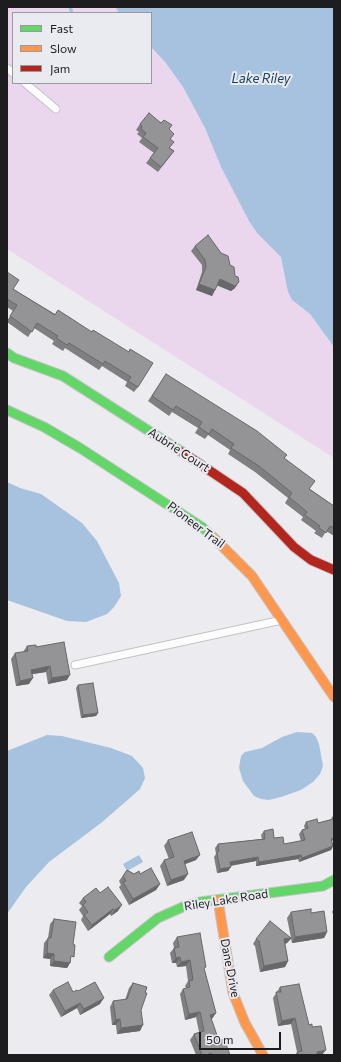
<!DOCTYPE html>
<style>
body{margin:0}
#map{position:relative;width:341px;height:1062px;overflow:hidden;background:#ebebf0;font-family:Commissioner,sans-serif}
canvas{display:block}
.frame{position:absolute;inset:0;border:8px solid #1d1d20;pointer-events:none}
.legend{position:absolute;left:12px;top:12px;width:140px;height:72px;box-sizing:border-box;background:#eaeaf1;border:1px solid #98989d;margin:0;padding:5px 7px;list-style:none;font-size:12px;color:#1d1d20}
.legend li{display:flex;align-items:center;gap:8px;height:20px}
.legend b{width:20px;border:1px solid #98989d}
.scale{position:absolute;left:199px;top:1032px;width:82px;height:18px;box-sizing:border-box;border:2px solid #1d1d20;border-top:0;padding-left:5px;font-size:12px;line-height:14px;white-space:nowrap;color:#1d1d20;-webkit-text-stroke:3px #eaeaf1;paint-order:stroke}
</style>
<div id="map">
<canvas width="341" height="1062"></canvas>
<div class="frame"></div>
<ul class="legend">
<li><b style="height:5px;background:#63d668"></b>Fast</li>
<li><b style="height:5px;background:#ff974d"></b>Slow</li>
<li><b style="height:5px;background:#b3261e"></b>Jam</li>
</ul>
<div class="scale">50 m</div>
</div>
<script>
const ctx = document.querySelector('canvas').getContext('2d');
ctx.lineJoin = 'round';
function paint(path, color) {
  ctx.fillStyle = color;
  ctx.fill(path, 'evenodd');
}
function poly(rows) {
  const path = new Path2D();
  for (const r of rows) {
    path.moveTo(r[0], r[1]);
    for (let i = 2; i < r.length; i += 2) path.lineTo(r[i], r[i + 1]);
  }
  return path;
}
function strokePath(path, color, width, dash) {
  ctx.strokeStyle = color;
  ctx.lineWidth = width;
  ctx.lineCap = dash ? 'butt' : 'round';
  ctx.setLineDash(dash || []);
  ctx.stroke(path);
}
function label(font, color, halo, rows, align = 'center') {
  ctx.font = font + ' Commissioner,sans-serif';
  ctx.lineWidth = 4;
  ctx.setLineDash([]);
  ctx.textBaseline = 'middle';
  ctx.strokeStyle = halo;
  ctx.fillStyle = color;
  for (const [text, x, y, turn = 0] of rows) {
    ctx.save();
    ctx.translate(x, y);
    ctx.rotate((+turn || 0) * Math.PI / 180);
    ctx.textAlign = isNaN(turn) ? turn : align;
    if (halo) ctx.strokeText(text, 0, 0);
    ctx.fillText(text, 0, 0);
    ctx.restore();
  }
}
const green = poly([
 [7,7,115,7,119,13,13,13,13,83,151,83,151,47,165,62,183,87,205,128,221,167,249,221,257,233,282,257,288,292,292,300,310,314,334,347,334,458,7,249]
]);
const water = poly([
 [115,7,334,7,334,347,310,314,292,300,288,292,281,257,257,233,249,221,221,167,205,128,183,87,165,62,151,47,151,13,119,13],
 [7,482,20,488,41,494,82,523,97,541,119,583,121,596,114,607,107,614,86,622,67,621,7,600],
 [297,732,312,733,316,737,319,744,323,766,320,774,313,782,301,790,281,797,269,800,261,799,254,796,243,781,239,768,241,756,245,752,262,748,282,737],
 [47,735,62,736,111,748,132,756,143,768,145,778,140,789,131,797,101,823,49,862,26,887,7,914,7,751],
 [139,855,143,862,127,871,123,864]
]);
const stream = poly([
 [70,7,72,13]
]);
const lane = poly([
 [7,68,13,73],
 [25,83,56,109],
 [75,665,282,620]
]);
const fast = poly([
 [7,353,14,358,63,376,182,452],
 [7,410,44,427,80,448,202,527,214,538],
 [109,957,158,918,185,906,200,902,323,886,334,880]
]);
const slow = poly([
 [214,538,252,576,334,697],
 [218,900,233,993,245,1023,263,1055]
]);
const jam = poly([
 [182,452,243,493,294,547,311,560,334,570]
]);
const wall = poly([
 [140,124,169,130,170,140,170,148,174,151,158,172,146,163,154,153,139,142,142,138,137,134,139,132,136,130],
 [195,246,230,265,235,288,231,291,217,285,215,290,212,296,196,290,202,272,202,265,191,251],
 [7,272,13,289,55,314,92,332,128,352,138,387,134,392,125,386,127,382,102,366,99,370,65,348,63,351,52,344,54,341,34,328,28,337,7,322,7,321,13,311,7,307],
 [166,374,284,458,310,489,334,506,334,536,326,531,322,538,314,533,316,531,301,520,303,517,285,503,288,498,255,472,228,454,230,450,208,435,205,439,195,433,198,428,172,412,169,416,148,401],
 [27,646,36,647,67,680,48,684,46,672,32,674,29,684,16,686,11,659,15,653,23,652],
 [78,685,98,713,96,716,81,718,76,688],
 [334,815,334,840,332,841,333,846,331,850,299,862,298,859,256,866,256,861,231,866,228,871,217,873,214,857,216,854,215,848,218,844,262,839,261,835,264,831,274,838,284,844,301,841,299,834,302,830,305,829,304,826,306,822,318,823,332,819,331,818],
 [168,840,196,860,185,864,184,880,167,886,160,866,164,860,169,859,164,846],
 [127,870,134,874,140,874,160,884,156,890,129,905,119,887,121,885,119,881],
 [100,893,118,911,111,916,110,914,88,931,81,920,83,916,79,910,82,906,79,903,83,898],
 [334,909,334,916,332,912],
 [291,912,311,913,327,932,324,938,292,943,291,939,287,943,285,944,288,961,285,967,260,972,255,946,253,944,256,939,291,938,287,918],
 [54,919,71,961,70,963,67,968,50,966,50,959,43,958,44,943,48,938,50,924],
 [177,937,204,970,216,1013,211,1019,219,1041,230,1055,196,1055,190,1040,194,1034,199,1032,196,1017,185,1020,180,994,183,989,186,988,185,986,188,981,186,966,177,967,176,963,172,963,170,953,174,948,173,943],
 [133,983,145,993,141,1010,140,1031,117,1034,116,1025,112,1025,110,1007,113,1001,125,1000,129,988],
 [280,987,309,1025,322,1055,295,1055,297,1052,291,1024,278,1026,273,998],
 [53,990,73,992,78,991,100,1004,80,1015,77,1008,61,1017,49,995]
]);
const shadedWall = poly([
 [61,83,72,83,71,84],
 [220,279,239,282,235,288,231,291,216,285],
 [199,284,215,290,212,296,196,290],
 [50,666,46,672,27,675,31,670],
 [70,675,67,680,48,684,52,678],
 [33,678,29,684,16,686,20,681],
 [98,713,96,716,81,718,83,715],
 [333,846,331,850,299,862,302,858],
 [200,855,196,860,180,866,184,861],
 [301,855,298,859,256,866,259,862],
 [258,857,256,861,227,866,230,862],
 [231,867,228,871,217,873,220,869],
 [188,874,184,880,167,886,171,880],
 [160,884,156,890,129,905,133,899],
 [122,905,118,911,111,916,115,910],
 [113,909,110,914,88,931,92,925],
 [327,932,324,938,292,943,295,937],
 [291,938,287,943,280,945,284,939],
 [47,953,54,954,50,959,43,958],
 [180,957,176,963,172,963,176,958],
 [190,960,186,966,177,967,181,962],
 [54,961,70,963,67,968,50,966],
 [288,961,285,967,260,972,264,966],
 [104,998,100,1004,80,1015,84,1009],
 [80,1003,77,1008,61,1017,65,1011],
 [200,1012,196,1017,185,1020,189,1014],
 [216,1013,212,1019,206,1020,210,1015],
 [295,1018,291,1024,278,1026,282,1021],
 [120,1019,116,1025,112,1025,116,1020],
 [143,1025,140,1031,117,1034,121,1028],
 [326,1050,322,1055,314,1055,317,1052]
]);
const building = poly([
 [149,113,161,123,164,120,172,125,169,129,174,134,170,139,174,142,169,148,174,151,161,167,150,158,158,148,143,137,146,133,141,129,142,126,140,124,149,113],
 [208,235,221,253,228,256,230,265,234,267,235,276,238,277,239,282,235,286,220,279,215,290,199,284,206,267,205,260,195,246,208,235],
 [7,272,19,280,13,289,55,315,58,310,92,332,93,330,129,352,130,349,153,363,138,387,128,381,131,377,105,361,103,364,69,343,67,345,56,338,58,336,37,323,32,332,10,316,17,305,7,299,7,272],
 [166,374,257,431,287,455,284,458,315,481,309,489,334,506,334,528,330,526,326,533,318,527,320,526,305,515,307,512,289,497,292,493,259,466,231,448,234,444,212,429,209,434,199,427,202,422,176,406,173,410,152,396,166,374],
 [64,642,70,675,52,678,50,666,31,670,33,678,20,681,15,653,28,651,27,646,36,645,36,647,64,642],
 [93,683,98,713,83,715,78,685,93,683],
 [317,819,318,823,334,819,334,838,331,839,333,846,302,858,301,855,259,862,258,857,230,862,231,867,220,869,217,853,219,851,218,844,265,839,264,831,273,829,274,838,283,837,284,844,305,840,302,830,308,828,306,822,317,819],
 [192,832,200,855,184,861,188,874,171,880,164,860,174,857,168,840,192,832],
 [151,868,160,884,133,899,123,882,126,881,123,876,127,870,134,874,139,871,140,874,151,868],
 [108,887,122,905,115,910,113,909,92,925,84,915,88,912,83,905,86,902,83,898,96,888,100,893,108,887],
 [311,909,311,913,324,911,327,932,295,937,291,912,311,909],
 [54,919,76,922,73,944,75,945,74,957,71,956,70,963,54,961,54,954,47,953,48,938,51,938,54,919],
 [270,921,291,938,284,939,288,961,264,966,259,941,256,939,270,921],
 [200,933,206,967,204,968,216,1013,210,1015,219,1041,224,1039,230,1055,212,1055,211,1053,207,1055,202,1055,194,1034,204,1031,200,1012,189,1014,183,989,190,987,189,981,193,980,190,960,181,962,180,957,176,958,174,948,179,947,177,937,200,933],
 [68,982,73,992,77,990,78,991,95,982,104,998,84,1009,80,1003,65,1011,53,990,68,982],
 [133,983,147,987,145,993,147,993,141,1010,143,1025,121,1028,120,1019,116,1020,113,1001,127,999,133,983],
 [299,984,309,1025,312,1024,312,1027,321,1026,326,1050,317,1052,317,1055,298,1055,298,1052,302,1051,295,1018,282,1021,276,992,281,992,280,987,299,984]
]);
const streetNames = [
 ["Aubrie Court",179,450,33],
 ["Pioneer Trail",196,525,37],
 ["Riley Lake Road",226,900,-9],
 ["Dane Drive",230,968,79]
];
const waterNames = [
 ["Lake Riley",261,79]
];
paint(green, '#ead7ee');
paint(water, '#a6c2de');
strokePath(stream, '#a6c2de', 3.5);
strokePath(lane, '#c3c3c7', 9);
strokePath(fast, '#c3c3c7', 11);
strokePath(slow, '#c3c3c7', 11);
strokePath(jam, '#c3c3c7', 11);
strokePath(lane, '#fcfcfd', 7);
strokePath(fast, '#63d668', 9);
strokePath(slow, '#ff974d', 9);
strokePath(jam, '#b3261e', 9);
paint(wall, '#7f7f82');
paint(shadedWall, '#68686a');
paint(building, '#949497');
strokePath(building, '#68686a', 1);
label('12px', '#1d1d20', '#eaeaf1', streetNames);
label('italic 13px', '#124166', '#eaeaf1', waterNames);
</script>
